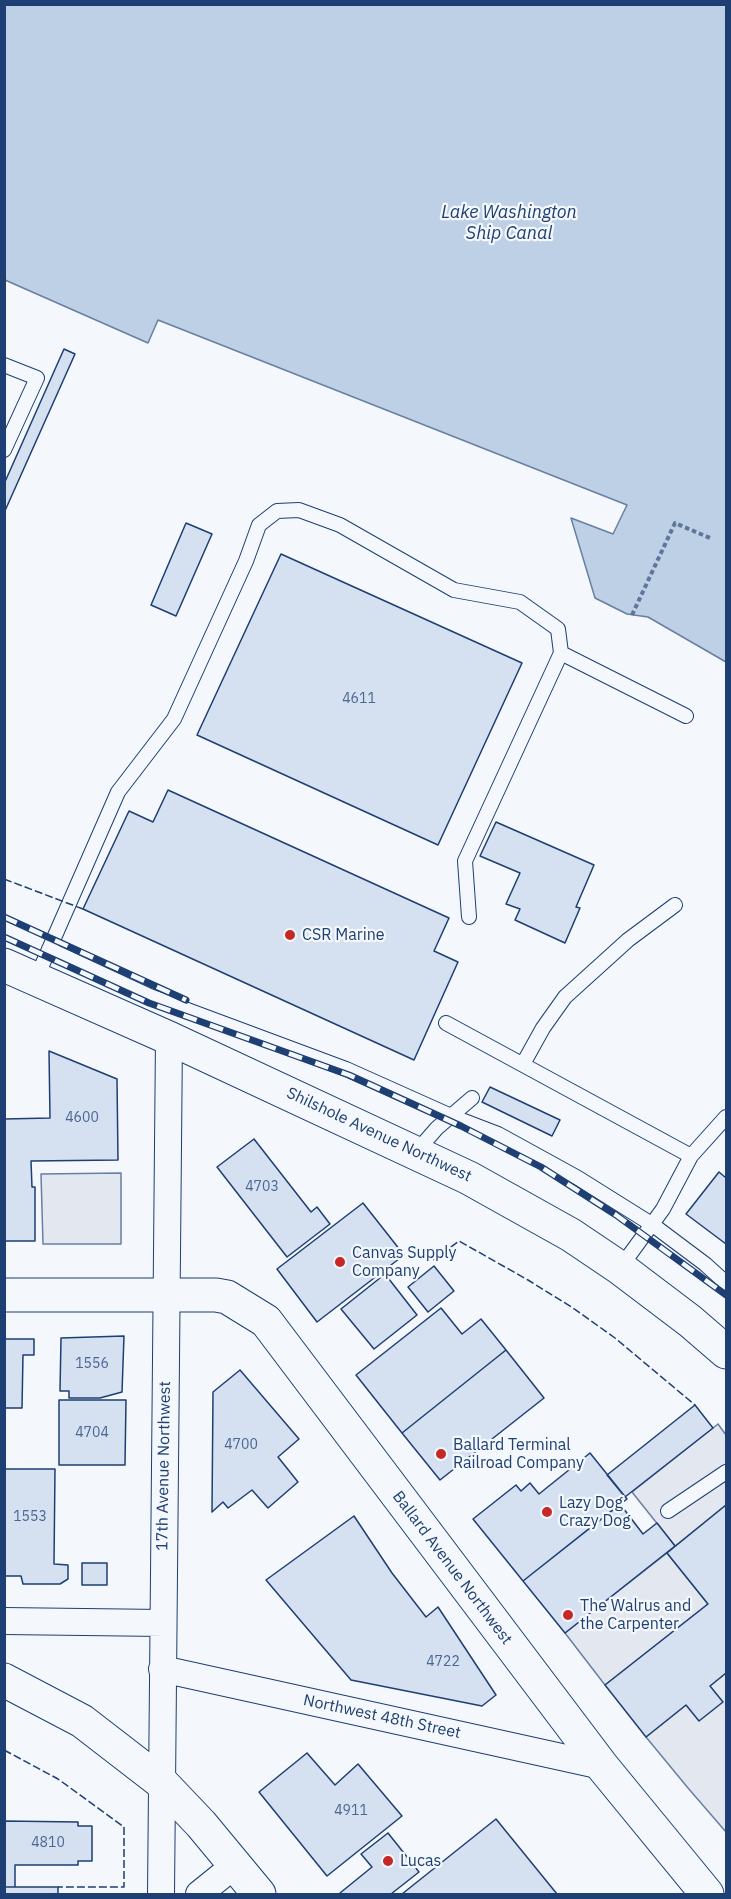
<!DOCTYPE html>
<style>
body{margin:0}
#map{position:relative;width:731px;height:1899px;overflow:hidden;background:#f4f7fb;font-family:"IBM Plex Sans",sans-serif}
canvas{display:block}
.frame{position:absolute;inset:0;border:6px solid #1d3f73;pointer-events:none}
</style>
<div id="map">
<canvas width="731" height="1899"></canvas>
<div class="frame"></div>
</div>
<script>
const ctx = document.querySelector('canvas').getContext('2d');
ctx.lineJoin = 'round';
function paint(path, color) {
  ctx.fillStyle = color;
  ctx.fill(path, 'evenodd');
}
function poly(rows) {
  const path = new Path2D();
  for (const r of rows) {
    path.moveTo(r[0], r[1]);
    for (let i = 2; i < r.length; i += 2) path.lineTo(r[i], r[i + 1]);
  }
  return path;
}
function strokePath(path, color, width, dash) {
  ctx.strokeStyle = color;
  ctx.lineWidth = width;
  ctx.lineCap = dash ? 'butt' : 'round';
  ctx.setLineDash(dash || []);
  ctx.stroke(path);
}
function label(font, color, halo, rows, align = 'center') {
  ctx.font = font + ' "IBM Plex Sans",sans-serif';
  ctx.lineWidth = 4.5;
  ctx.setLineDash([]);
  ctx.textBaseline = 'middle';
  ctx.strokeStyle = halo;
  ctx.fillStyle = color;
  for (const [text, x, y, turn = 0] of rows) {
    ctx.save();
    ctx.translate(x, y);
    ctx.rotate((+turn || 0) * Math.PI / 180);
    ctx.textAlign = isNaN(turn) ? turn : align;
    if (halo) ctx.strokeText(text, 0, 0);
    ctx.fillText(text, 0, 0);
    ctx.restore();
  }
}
const parking = poly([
 [121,1173,121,1244,43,1244,41,1174,121,1173],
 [718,1424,726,1435,726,1505,675,1546,632,1492,718,1424],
 [667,1553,708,1604,605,1685,565,1633,667,1553],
 [726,1673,726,1832,688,1788,646,1737,726,1673]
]);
const water = poly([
 [5,4,726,5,726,662,648,617,627,614,595,598,571,518,613,534,627,505,158,320,148,343,5,280,5,4]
]);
const building = poly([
 [64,349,75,354,4,513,4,484,64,349],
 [186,523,212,534,176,616,151,605,186,523],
 [281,554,522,663,438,845,197,735,281,554],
 [168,790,449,918,434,951,458,962,414,1060,83,909,129,811,153,822,168,790],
 [496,822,594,865,576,907,580,908,565,943,515,920,520,909,506,904,520,873,480,856,496,822],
 [49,1051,117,1079,118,1160,31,1161,32,1187,35,1187,35,1241,4,1241,4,1119,50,1118,49,1051],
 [490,1087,560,1120,552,1136,482,1102,490,1087],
 [254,1139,311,1212,317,1207,330,1224,287,1257,217,1167,254,1139],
 [719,1172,726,1178,726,1244,686,1214,719,1172],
 [363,1203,404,1255,317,1322,277,1269,363,1203],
 [434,1266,454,1291,428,1312,408,1287,434,1266],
 [385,1274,417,1315,374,1349,341,1309,385,1274],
 [441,1308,462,1334,481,1319,506,1350,402,1433,356,1375,441,1308],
 [124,1336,122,1392,100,1398,69,1398,69,1391,60,1391,61,1338,124,1336],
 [4,1339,34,1339,34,1355,23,1355,22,1408,4,1408,4,1339],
 [506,1350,544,1398,440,1480,402,1433,506,1350],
 [240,1370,299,1439,278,1457,298,1482,268,1508,252,1490,228,1508,223,1502,212,1512,213,1392,240,1370],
 [59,1400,126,1400,125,1465,59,1465,59,1400],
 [695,1405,713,1428,625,1497,607,1475,695,1405],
 [590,1453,627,1499,523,1581,473,1519,516,1485,521,1491,530,1483,539,1494,590,1453],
 [4,1469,55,1469,54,1564,68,1565,68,1579,60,1584,23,1584,21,1576,4,1576,4,1469],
 [620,1504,643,1534,657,1523,675,1546,565,1633,523,1581,620,1504],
 [726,1505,726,1673,710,1686,723,1702,699,1721,686,1705,646,1737,605,1685,708,1604,667,1553,726,1505],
 [354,1516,392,1573,426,1617,438,1607,496,1695,482,1706,351,1680,266,1580,354,1516],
 [82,1563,107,1563,107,1585,82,1585,82,1563],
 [307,1753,335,1785,358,1764,402,1816,327,1876,259,1792,307,1753],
 [496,1819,557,1894,402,1894,496,1819],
 [4,1821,78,1822,78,1826,92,1826,92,1861,78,1861,78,1865,15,1865,15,1887,4,1887,4,1821],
 [388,1833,419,1872,391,1894,342,1894,340,1893,372,1867,361,1854,388,1833],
 [4,1887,58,1887,58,1894,4,1894,4,1887]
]);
const path = poly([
 [632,615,675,523,710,538]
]);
const lane = poly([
 [4,365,37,378,4,450],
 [561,653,686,716],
 [49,949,150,996,346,1069,451,1116,498,1134,578,1178,653,1225,705,1264,726,1283],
 [36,979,118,792,174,719,246,561,259,525,277,511,299,510,340,525,454,590,520,602,558,629,561,653,465,861,469,917],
 [446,1023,691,1156],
 [523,1064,543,1028,565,997,628,940,675,905],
 [416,1152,437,1128,472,1098],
 [620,1268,663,1209,691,1156,726,1117],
 [668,1511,726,1472]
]);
const street = poly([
 [4,1621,163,1623],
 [162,1669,602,1766],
 [161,1894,169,1038],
 [199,1894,235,1865]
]);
const secondary = poly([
 [4,965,169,1038,469,1178,571,1235,620,1268,690,1321,726,1352],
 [4,1295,216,1295,227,1297,266,1321,602,1766,707,1894],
 [4,1680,82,1721,161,1782,201,1824,259,1894]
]);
const rail = poly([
 [4,917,186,1000],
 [4,937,149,1003,349,1075,461,1126,541,1167,616,1215,726,1295]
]);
const fence = poly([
 [4,879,83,909],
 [433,1260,459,1241,528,1280,573,1308,615,1338,695,1405],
 [4,1750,58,1779,124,1827,124,1887,58,1887]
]);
const markers = [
 [290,935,6,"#c62828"],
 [340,1262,6,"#c62828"],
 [441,1454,6,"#c62828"],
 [547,1512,6,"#c62828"],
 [568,1615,6,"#c62828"],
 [388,1861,6,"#c62828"]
];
const numberNames = [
 ["4611",359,699],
 ["4600",82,1118],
 ["4703",262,1187],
 ["1556",92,1364],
 ["4704",92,1433],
 ["4700",241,1445],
 ["1553",30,1517],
 ["4722",443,1662],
 ["4911",351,1811],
 ["4810",48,1843]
];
const poiNames = [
 ["CSR Marine",302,935],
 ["Canvas Supply",352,1253],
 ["Company",352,1271],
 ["Ballard Terminal",453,1445],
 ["Railroad Company",453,1463],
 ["Lazy Dog",559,1503],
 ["Crazy Dog",559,1521],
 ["The Walrus and",580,1606],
 ["the Carpenter",580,1624],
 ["Lucas",400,1861]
];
const streetNames = [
 ["Shilshole Avenue Northwest",379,1135,25],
 ["17th Avenue Northwest",164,1466,-89],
 ["Ballard Avenue Northwest",452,1568,53],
 ["Northwest 48th Street",382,1717,12]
];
const waterNames = [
 ["Lake Washington",509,213],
 ["Ship Canal",509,234]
];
paint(parking, '#e3e8f0');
strokePath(parking, '#687fa3', 1.5);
paint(water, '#bed0e5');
strokePath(water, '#687fa3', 1.5);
paint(building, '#d5e0f0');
strokePath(building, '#1d3f73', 1.5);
strokePath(lane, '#1d3f73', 16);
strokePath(street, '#1d3f73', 28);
strokePath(secondary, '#1d3f73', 35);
strokePath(path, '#5e769c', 4, [4.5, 3]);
strokePath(lane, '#f4f7fb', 14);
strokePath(street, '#f4f7fb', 26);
strokePath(secondary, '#f4f7fb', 33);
strokePath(rail, '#1d3f73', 7);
strokePath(rail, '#f4f7fb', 4.5, [14]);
strokePath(fence, '#1d3f73', 1.5, [8, 3]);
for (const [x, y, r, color] of markers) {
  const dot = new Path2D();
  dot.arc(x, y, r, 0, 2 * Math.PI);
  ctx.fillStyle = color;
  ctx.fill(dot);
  strokePath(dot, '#f4f7fb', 2);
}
label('14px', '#4b6792', null, numberNames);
label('16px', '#1d3f73', '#f4f7fb', poiNames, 'left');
label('16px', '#1d3f73', '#f4f7fb', streetNames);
label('italic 18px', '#1d3f73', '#f4f7fb', waterNames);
</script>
